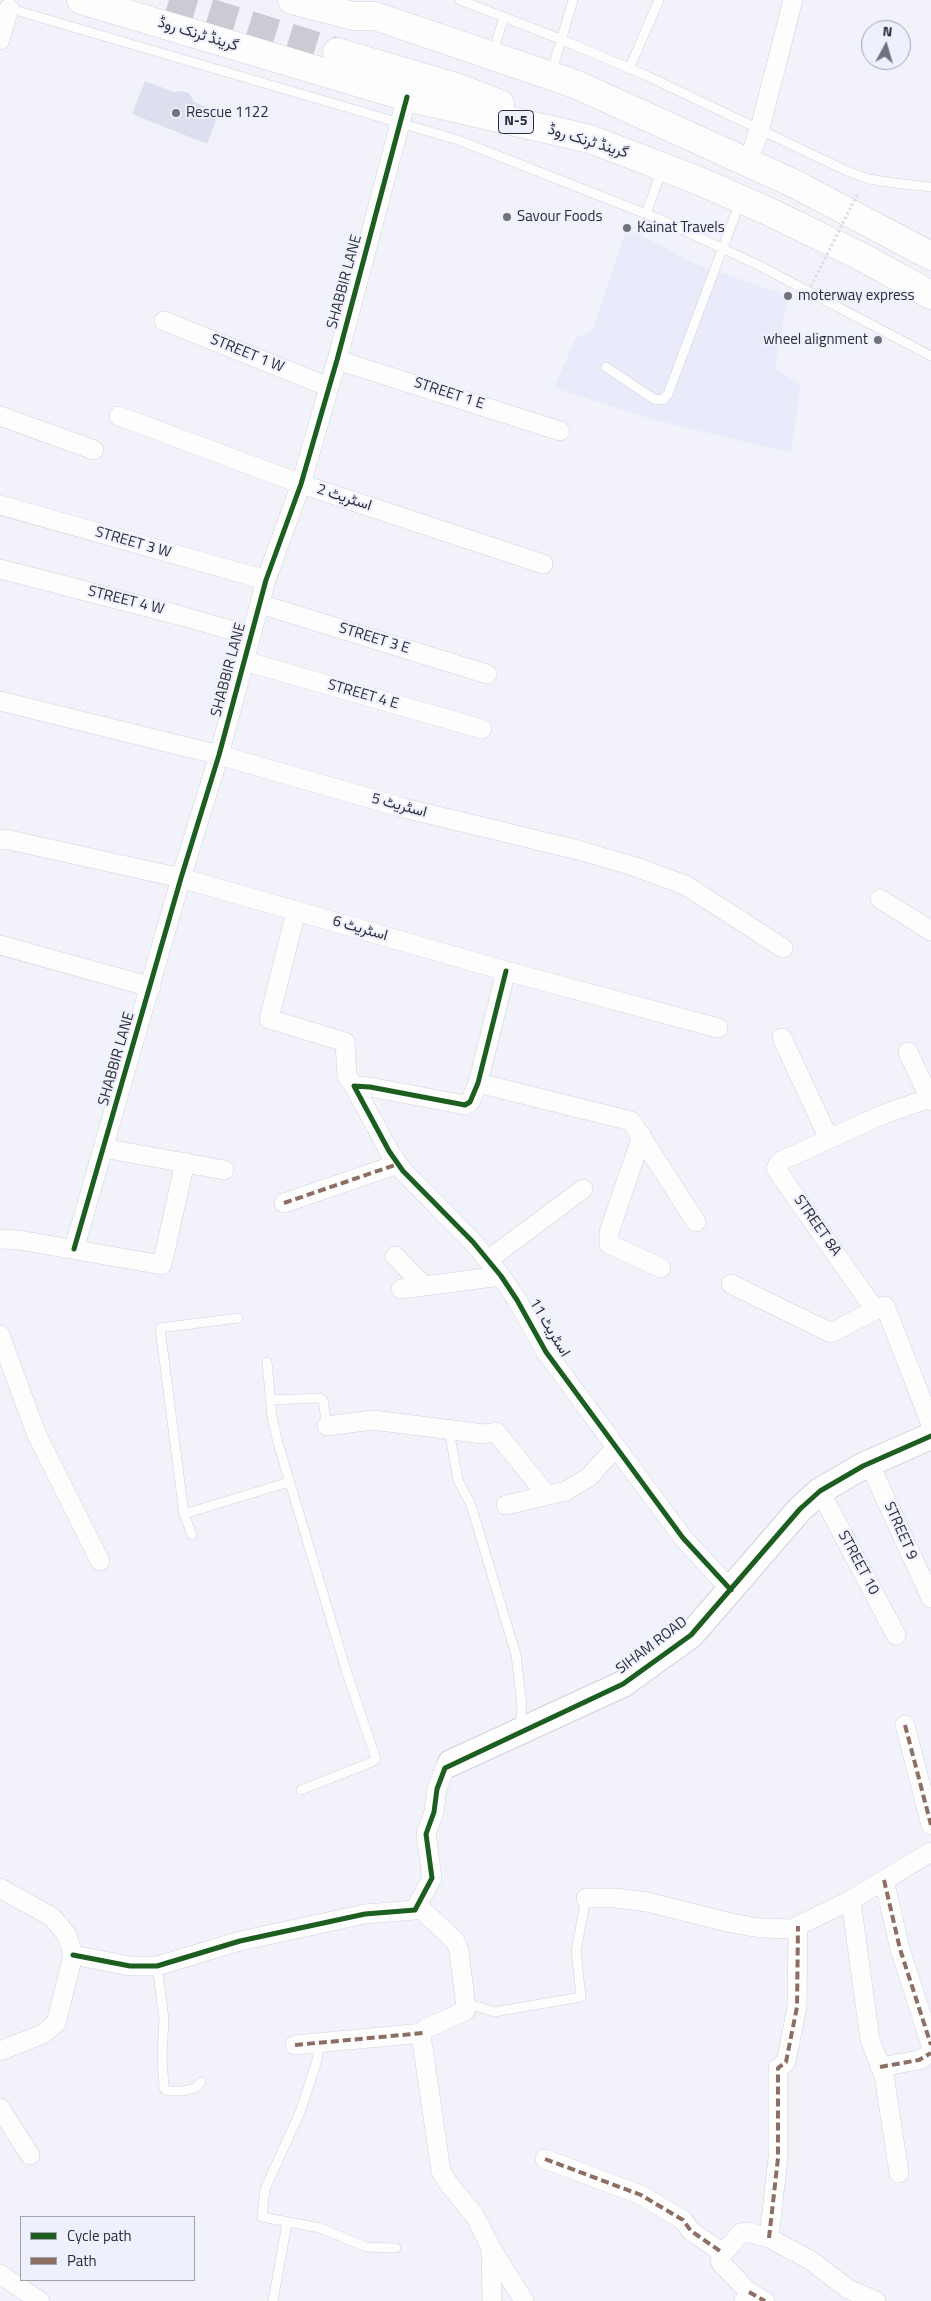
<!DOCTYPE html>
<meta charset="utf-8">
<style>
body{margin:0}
#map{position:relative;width:931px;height:2301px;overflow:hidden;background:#f2f3fa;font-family:"Titillium Web",sans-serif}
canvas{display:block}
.legend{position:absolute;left:20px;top:2216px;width:175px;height:65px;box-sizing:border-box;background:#eff0fd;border:1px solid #a1a2ae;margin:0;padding:6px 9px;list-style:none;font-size:15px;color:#2b2c38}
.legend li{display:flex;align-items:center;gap:10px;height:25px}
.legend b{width:25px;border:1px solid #a1a2ae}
.north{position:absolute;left:861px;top:20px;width:50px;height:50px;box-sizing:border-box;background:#eff0fd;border:1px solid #a1a2ae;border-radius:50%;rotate:6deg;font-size:14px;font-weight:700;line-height:20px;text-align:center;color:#2b2c38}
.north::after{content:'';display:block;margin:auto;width:18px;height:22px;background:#71727c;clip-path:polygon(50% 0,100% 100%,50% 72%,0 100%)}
</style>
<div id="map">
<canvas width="931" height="2301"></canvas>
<ul class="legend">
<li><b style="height:6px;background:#1b5e20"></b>Cycle path</li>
<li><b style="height:6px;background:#8d6e63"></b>Path</li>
</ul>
<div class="north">N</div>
</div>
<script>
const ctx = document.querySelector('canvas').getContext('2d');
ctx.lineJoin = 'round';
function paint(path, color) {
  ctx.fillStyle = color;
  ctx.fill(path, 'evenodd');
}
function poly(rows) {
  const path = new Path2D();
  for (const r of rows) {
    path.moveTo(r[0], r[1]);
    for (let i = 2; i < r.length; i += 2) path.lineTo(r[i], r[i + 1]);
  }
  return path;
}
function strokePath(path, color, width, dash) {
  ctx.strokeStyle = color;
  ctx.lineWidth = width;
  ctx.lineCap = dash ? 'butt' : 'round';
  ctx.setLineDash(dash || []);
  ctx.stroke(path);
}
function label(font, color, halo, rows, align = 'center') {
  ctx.font = font + ' "Titillium Web",Vazirmatn,sans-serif';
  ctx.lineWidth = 4;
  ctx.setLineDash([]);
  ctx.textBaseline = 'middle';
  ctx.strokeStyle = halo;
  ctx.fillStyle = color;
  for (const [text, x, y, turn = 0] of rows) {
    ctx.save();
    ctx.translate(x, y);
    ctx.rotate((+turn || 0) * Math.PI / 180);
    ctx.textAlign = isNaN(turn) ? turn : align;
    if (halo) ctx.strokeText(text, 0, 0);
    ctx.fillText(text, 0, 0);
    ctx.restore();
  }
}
const built = poly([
 [627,228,694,263,788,296,775,369,801,384,791,453,654,420,554,388,576,337,592,331]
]);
const building = poly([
 [145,81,174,92,181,91,189,93,194,102,219,112,207,144,132,114]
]);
const highwayTunnel = poly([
 [169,0,337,52]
]);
const lane = poly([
 [460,0,560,39,643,74,847,171,869,179,894,183,931,187],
 [8,8,458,140,664,221,760,266,931,356],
 [493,52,504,17],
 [629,69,659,0],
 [551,74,573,0],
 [646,214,662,169],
 [606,367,654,399,663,400,668,394,740,202],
 [267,1362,272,1417,278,1443,346,1670,376,1759,372,1762,301,1790],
 [270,1400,320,1398,323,1400,327,1426],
 [449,1430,458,1480,471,1505,516,1655,522,1706,520,1727],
 [184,1514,289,1482],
 [192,1535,184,1514,160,1328,238,1318],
 [157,1966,164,2019,162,2056,164,2088,167,2091,183,2091,195,2088,201,2082],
 [466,2007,476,2006,494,2012,581,1997,576,1951,586,1898],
 [320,2042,317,2060,301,2110,265,2189,262,2217,320,2228,366,2247,396,2248],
 [273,2301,287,2223]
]);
const street = poly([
 [0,40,9,8],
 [748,162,760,128,793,0],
 [164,321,329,387],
 [337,360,560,431],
 [0,416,94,450],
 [119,416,301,484,543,564],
 [0,505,266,580],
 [0,569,182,616,251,636],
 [260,604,487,674],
 [244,661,482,729],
 [0,701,219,755,400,807,578,850,633,866,685,885,783,948],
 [0,840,5,839,181,878,506,971,718,1028],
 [880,899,931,931],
 [296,911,269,1019,345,1042,347,1076,354,1086],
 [0,945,151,987],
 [506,971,478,1083,470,1102,465,1105,370,1087,354,1086,389,1151,403,1171,473,1242,501,1276,517,1300,546,1352,683,1538,731,1590],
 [782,1038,829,1139],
 [908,1052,931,1101],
 [478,1083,631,1121,696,1222],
 [930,1098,884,1114,783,1160,778,1164,776,1169,875,1310,885,1306,931,1424],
 [642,1136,609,1232,609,1244,661,1268],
 [103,1148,224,1170],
 [284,1203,398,1164],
 [0,1239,19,1240,162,1265,185,1162],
 [74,1249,181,878,219,755,266,580,301,484,337,360,407,97],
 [395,1256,424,1286],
 [488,1260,583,1189],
 [731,1284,831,1333,875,1310],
 [401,1289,501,1276],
 [0,1335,36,1433,100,1561],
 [327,1426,373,1420,484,1434,496,1432,546,1494],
 [869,1463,931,1598],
 [820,1491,896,1635],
 [506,1505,566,1491,589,1477,616,1447],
 [905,1725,931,1825],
 [884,1880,900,1949,931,2045],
 [0,1888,52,1917,67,1935,73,1955,56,2023,43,2034,0,2051],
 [586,1898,615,1898,647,1902,731,1923,760,1928,791,1929,851,1900,931,1852],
 [851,1900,870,2040,884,2075,899,2173],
 [418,1906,455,1941,459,1951,466,2007,465,2011,425,2029,421,2035,441,2171,448,2183,475,2216,491,2248,524,2301],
 [73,1955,130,1966,157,1966,240,1941,365,1914,415,1910,432,1878,426,1834,434,1812,437,1789,445,1768,451,1763],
 [295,2045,423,2033],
 [880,2067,919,2060,931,2053],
 [0,2108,30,2155],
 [545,2159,641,2195,683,2220,691,2231,723,2253],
 [769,2238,778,2158,778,2068,786,2062,797,2007,798,1926],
 [491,2248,492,2301],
 [0,2274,40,2301],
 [749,2292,765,2301],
 [744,2301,749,2292,721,2263,720,2257,741,2233,748,2232,769,2238,810,2260,848,2289,876,2301]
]);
const secondary = poly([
 [451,1763,623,1684,691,1635,800,1509,820,1491,863,1466,931,1436]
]);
const highway = poly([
 [81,0,407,97,590,139,697,180,772,213,862,257,931,295],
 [292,0,353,16,375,16,575,84,795,184,931,256],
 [337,52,459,88,500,104]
]);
const pathBridge = poly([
 [811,286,858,193]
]);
const quiet = poly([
 [284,1203,398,1164],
 [905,1725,931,1825],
 [884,1880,900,1949,931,2045],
 [295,2045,423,2033],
 [880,2067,919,2060,931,2053],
 [545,2159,641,2195,683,2220,691,2231,723,2253],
 [769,2238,778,2158,778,2068,786,2062,797,2007,798,1926],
 [749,2292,765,2301]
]);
const cycleway = poly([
 [506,971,478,1083,470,1102,465,1105,370,1087,354,1086,389,1151,403,1171,473,1242,501,1276,517,1300,546,1352,683,1538,731,1590],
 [74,1249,181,878,219,755,266,580,301,484,337,360,407,97],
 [73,1955,130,1966,157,1966,240,1941,365,1914,415,1910,432,1878,426,1834,434,1812,437,1789,445,1768,623,1684,691,1635,800,1509,820,1491,863,1466,931,1436]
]);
const markers = [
 [176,113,5,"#71727c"],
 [507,217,5,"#71727c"],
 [627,228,5,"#71727c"],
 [788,296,5,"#71727c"],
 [878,340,5,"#71727c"]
];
const shields = [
 [516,122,35]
];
const shieldNames = [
 ["N-5",516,122]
];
const streetNames = [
 ["گرینڈ ٹرنک روڈ",198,35,17],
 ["گرینڈ ٹرنک روڈ",588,142,17],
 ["SHABBIR LANE",345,282,-75],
 ["STREET 1 W",247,354,22],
 ["STREET 1 E",449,394,18],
 ["اسٹریٹ 2",344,498,18],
 ["STREET 3 W",133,543,16],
 ["STREET 4 W",126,601,14],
 ["STREET 3 E",374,639,17],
 ["SHABBIR LANE",229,670,-75],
 ["STREET 4 E",363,695,16],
 ["اسٹریٹ 5",399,806,15],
 ["اسٹریٹ 6",360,929,16],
 ["SHABBIR LANE",117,1059,-74],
 ["STREET 8A",817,1226,55],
 ["اسٹریٹ 11",549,1328,59],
 ["STREET 9",900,1531,66],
 ["STREET 10",858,1563,62],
 ["SIHAM ROAD",652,1646,-37]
];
const poiNames = [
 ["Rescue 1122",186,113],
 ["Savour Foods",517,217],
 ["Kainat Travels",637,228],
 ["moterway express",798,296],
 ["wheel alignment",868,340,"right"]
];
paint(built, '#e9ebfb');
paint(building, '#dddeee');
strokePath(highwayTunnel, '#cacbd3', 28, [28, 14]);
strokePath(lane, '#d1d1dc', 10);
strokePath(street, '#d1d1dc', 20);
strokePath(secondary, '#d1d1dc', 28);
strokePath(highway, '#d1d1dc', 29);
strokePath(lane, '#fdfdfe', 9);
strokePath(street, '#fdfdfe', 19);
strokePath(secondary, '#fdfdfe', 26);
strokePath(highway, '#fdfdfe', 28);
strokePath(pathBridge, '#dedfe0', 3, [2.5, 2.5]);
strokePath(quiet, '#8d6e63', 4, [8, 4]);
strokePath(cycleway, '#1b5e20', 5);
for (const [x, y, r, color] of markers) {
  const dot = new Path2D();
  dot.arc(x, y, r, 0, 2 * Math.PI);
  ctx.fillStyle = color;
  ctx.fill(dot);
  strokePath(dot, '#eff0fd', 2);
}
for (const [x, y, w] of shields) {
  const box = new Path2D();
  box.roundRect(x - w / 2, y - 11.5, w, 23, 4);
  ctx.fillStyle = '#eff0fd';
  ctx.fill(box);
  strokePath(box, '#2b2c38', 1);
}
label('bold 14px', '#2b2c38', null, shieldNames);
label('15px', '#2b2c38', '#eff0fd', streetNames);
label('15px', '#2b2c38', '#eff0fd', poiNames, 'left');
</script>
